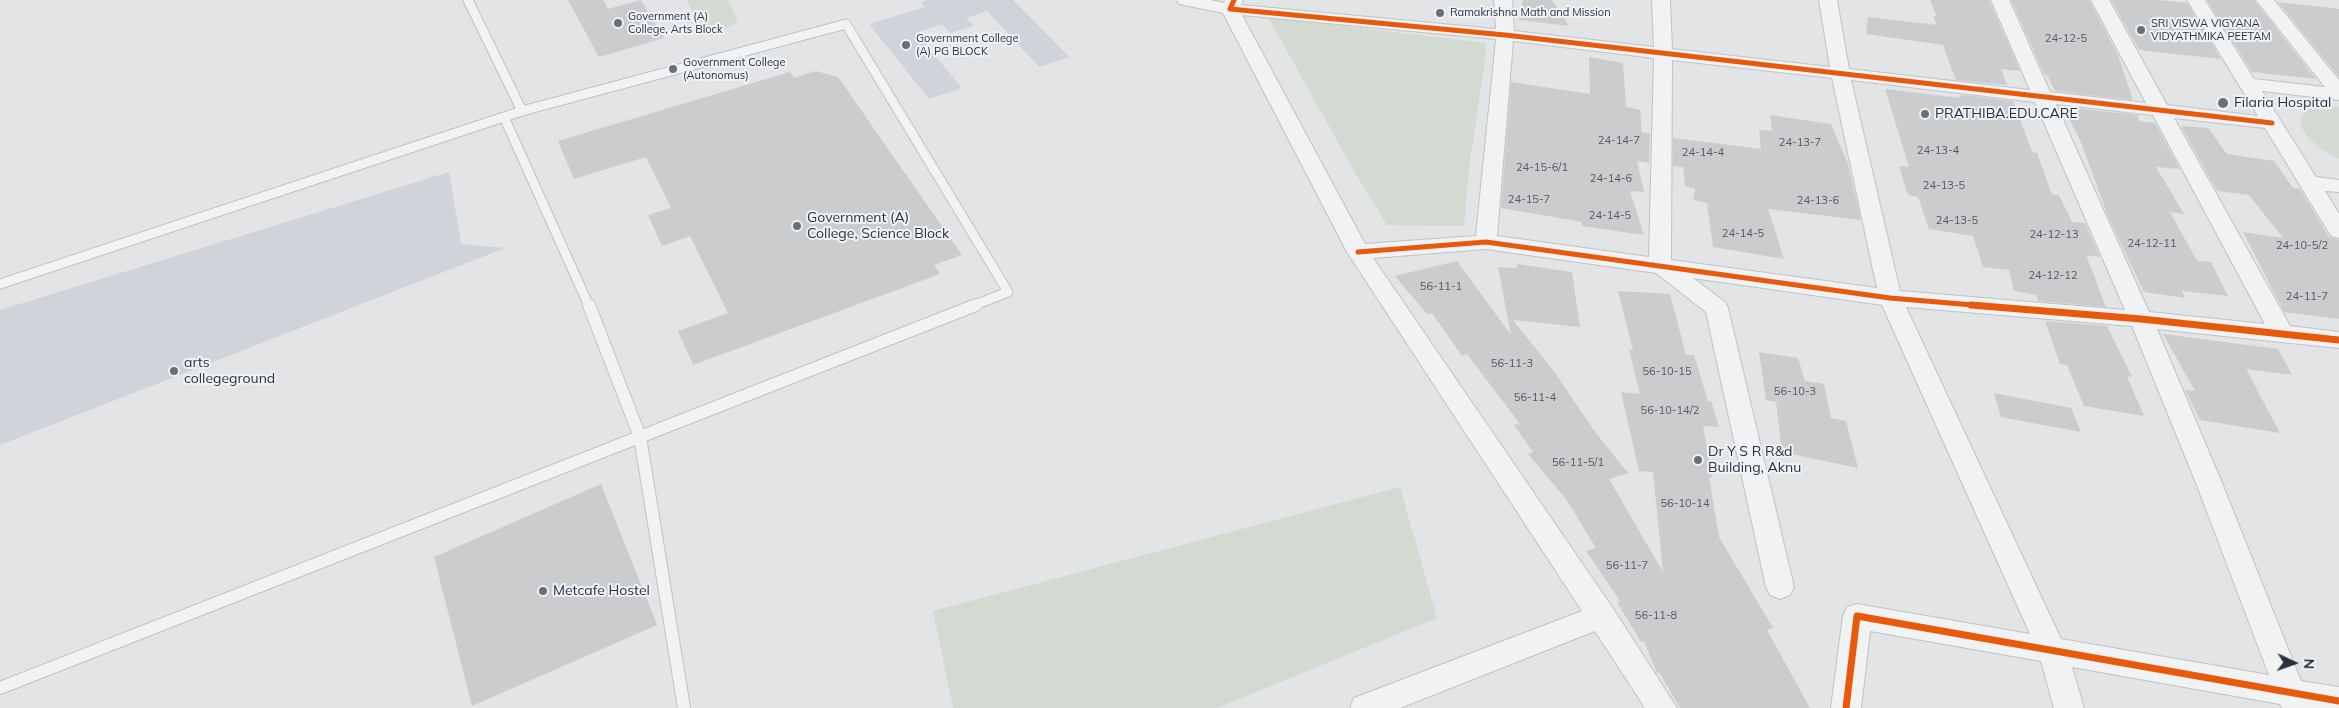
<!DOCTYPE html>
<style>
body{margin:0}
#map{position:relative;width:2339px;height:708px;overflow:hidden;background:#e2e4e6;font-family:Mulish,sans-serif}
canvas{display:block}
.north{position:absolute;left:2269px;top:638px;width:50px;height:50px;-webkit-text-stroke:4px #eff2f6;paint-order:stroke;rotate:93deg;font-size:14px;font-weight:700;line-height:20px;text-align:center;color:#2a313e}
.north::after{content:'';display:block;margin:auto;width:18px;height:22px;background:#2a313e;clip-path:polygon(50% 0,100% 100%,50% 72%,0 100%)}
</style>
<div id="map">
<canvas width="2339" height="708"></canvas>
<div class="north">N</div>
</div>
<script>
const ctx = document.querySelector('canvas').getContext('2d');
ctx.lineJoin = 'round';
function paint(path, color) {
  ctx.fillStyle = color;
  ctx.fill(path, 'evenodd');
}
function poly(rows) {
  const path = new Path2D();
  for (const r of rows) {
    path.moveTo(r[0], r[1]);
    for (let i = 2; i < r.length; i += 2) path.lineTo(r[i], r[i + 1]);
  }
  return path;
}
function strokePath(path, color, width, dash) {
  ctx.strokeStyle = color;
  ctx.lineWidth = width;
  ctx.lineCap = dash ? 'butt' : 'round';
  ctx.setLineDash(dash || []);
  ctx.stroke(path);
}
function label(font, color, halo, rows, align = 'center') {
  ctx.font = font + ' Mulish,sans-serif';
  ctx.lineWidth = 4;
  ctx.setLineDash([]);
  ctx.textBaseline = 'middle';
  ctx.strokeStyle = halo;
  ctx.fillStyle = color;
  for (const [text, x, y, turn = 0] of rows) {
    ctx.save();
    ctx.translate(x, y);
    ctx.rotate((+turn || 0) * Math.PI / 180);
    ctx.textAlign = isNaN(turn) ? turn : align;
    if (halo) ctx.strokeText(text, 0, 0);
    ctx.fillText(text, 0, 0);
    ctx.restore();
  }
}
const built = poly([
 [927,0,1013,0,1069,57,1039,67,987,11,966,18,974,26,950,33,942,24,916,33,962,88,929,99,869,24,925,7,921,2],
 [449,172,461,244,505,248,0,445,0,310]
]);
const green = poly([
 [686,0,728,0,738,22,709,36],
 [1268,17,1485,43,1486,54,1469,168,1464,226,1387,225,1354,171],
 [2329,106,2339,107,2339,159,2322,150,2307,136,2300,125,2302,115,2311,108],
 [1400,487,1437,618,1217,708,953,708,933,611]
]);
const building = poly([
 [568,0,603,0,608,9,641,0,664,38,599,57],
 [1523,0,1552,0,1569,26,1519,20],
 [1930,0,1989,0,2020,71,2001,69,2007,85,1956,80,1943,45,1866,34,1868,17,1937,25,1933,16,1937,17],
 [2011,0,2089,0,2118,55,2133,100,2055,91,2047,75,2044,74],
 [2111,0,2158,0,2187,3,2221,59,2139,50],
 [2207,0,2254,0,2316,79,2252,72],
 [2278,2,2339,9,2339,77],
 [1589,57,1623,63,1626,107,1640,110,1642,132,1650,134,1649,163,1637,161,1644,192,1630,191,1644,235,1582,226,1582,222,1501,208,1511,82,1590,94],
 [816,71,838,77,962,255,934,265,940,274,693,365,678,331,728,313,690,236,662,246,648,215,671,208,646,157,574,179,558,141,790,72,794,78],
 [1885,89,1960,98,1959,96,1962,95,2013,101,2032,152,2037,153,2052,195,2059,195,2072,222,2085,223,2100,257,2086,255,2106,307,2038,301,2036,295,2014,291,2009,270,1983,267,1973,236,1929,229,1918,197,1908,195,1899,166,1909,167],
 [2063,107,2138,115,2139,121,2155,123,2180,169,2156,167,2184,214,2170,212,2197,261,2211,262,2228,296,2182,291,2185,298,2144,292,2109,219,2081,142],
 [1770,115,1831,124,1848,164,1861,220,1768,209,1784,259,1713,247,1707,203,1693,200,1695,189,1685,186,1683,167,1673,166,1673,138,1761,149,1759,130,1772,131],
 [2181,126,2208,128,2227,154,2274,161,2293,188,2300,189,2329,237,2339,240,2339,319,2284,312,2243,232,2283,238,2249,195,2217,191],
 [1457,261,1511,335,1498,267,1517,268,1517,264,1572,272,1580,327,1513,320,1553,370,1595,432,1628,473,1609,479,1663,572,1653,472,1639,471,1621,392,1640,394,1629,350,1633,350,1618,291,1670,294,1686,355,1694,355,1708,401,1711,401,1719,427,1703,426,1712,478,1709,477,1719,537,1773,628,1767,630,1810,708,1680,708,1659,672,1657,673,1644,641,1641,642,1617,602,1620,601,1586,551,1596,548,1566,499,1528,454,1533,452,1514,425,1520,424,1467,354,1462,356,1432,313,1427,314,1395,276],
 [2045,321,2107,326,2132,377,2127,376,2144,416,2084,406,2067,365,2060,364],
 [2163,334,2278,349,2292,375,2246,369,2280,433,2200,420,2185,390,2195,391],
 [1759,352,1798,358,1805,381,1824,384,1831,418,1846,421,1858,468,1782,452,1776,402,1766,400],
 [1994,393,2071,408,2081,432,2001,417],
 [601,484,657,625,472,706,434,557]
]);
const serviceFar1 = poly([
 [522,111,846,24,1008,292,972,306],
 [504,117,589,306],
 [0,284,522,111,468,0]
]);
const service = poly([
 [589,305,640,437,684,708],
 [0,688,976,305]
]);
const minor = poly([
 [1176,0,1211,0,1224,3,1225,0,1243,0,1241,5,1496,29,1494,0,1512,0,1514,31,1654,47,1652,0,1670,0,1672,49,1830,67,1819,0,1837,0,1849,69,2030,90,1991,0,2009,0,2050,92,2146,103,2091,0,2109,0,2167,105,2258,116,2187,0,2205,0,2254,79,2325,87,2256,0,2274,0,2339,80,2339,100,2262,91,2316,177,2339,180,2339,192,2325,191,2339,214,2339,238,2331,236,2265,128,2174,118,2290,326,2339,332,2339,348,2157,329,2222,483,2301,681,2339,687,2339,708,2282,708,2280,704,2072,667,2084,708,2054,708,2041,661,1870,631,1861,708,1831,708,1843,616,1847,607,1857,604,2030,634,1882,305,1693,278,1725,302,1728,308,1794,587,1790,595,1780,599,1770,595,1766,587,1706,312,1656,273,1486,249,1373,258,1612,607,1677,708,1645,708,1595,631,1400,708,1350,708,1354,698,1582,611,1347,252,1223,13,1179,4,1176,0],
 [1242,15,1496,39,1476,236,1365,244,1242,15],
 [1513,41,1654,58,1649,257,1497,236,1513,41],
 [1672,60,1832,78,1877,288,1671,260,1672,60],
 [1851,80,2035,102,2125,310,1900,291,1851,80],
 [2056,104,2153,115,2265,324,2149,312,2056,104],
 [1906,307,2132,326,2196,483,2269,675,2061,639,1906,307]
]);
const cyclewayFar1 = poly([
 [1234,0,1230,9,1505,35,2272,123],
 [1358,252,1486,242,1890,298,1985,306]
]);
const cycleway = poly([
 [1971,305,2141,319,2339,340],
 [1846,708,1857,616,2339,701]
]);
const markers = [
 [1440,13,5,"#6a7079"],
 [618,23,5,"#6a7079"],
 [2141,30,5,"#6a7079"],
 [906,45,5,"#6a7079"],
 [673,69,5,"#6a7079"],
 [2223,103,6,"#6a7079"],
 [1925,114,5,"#6a7079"],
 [797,226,5,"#6a7079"],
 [174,371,5,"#6a7079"],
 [1698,460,5,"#6a7079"],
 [543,591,5,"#6a7079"]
];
const farPoinames = [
 ["Ramakrishna Math and Mission",1450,13],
 ["Government (A)",628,17],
 ["College, Arts Block",628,30],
 ["SRI VISWA VIGYANA",2151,24],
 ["VIDYATHMIKA PEETAM",2151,37],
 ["Government College",916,39],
 ["(A) PG BLOCK",916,52],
 ["Government College",683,63],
 ["(Autonomus)",683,76]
];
const numberNames = [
 ["24-12-5",2066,39],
 ["24-14-7",1619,141],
 ["24-13-7",1800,143],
 ["24-13-4",1938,151],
 ["24-14-4",1703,153],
 ["24-15-6/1",1542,168],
 ["24-14-6",1611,179],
 ["24-13-5",1944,186],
 ["24-15-7",1529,200],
 ["24-13-6",1818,201],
 ["24-14-5",1610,216],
 ["24-13-5",1957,221],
 ["24-14-5",1743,234],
 ["24-12-13",2054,235],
 ["24-12-11",2152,244],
 ["24-10-5/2",2302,246],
 ["24-12-12",2053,276],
 ["56-11-1",1441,287],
 ["24-11-7",2307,297],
 ["56-11-3",1512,364],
 ["56-10-15",1667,372],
 ["56-10-3",1795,392],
 ["56-11-4",1535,398],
 ["56-10-14/2",1670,411],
 ["56-11-5/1",1578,463],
 ["56-10-14",1685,504],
 ["56-11-7",1627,566],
 ["56-11-8",1656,616]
];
const poiNames = [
 ["Filaria Hospital",2234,103],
 ["PRATHIBA.EDU.CARE",1935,114],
 ["Government (A)",807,218],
 ["College, Science Block",807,234],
 ["arts",184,363],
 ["collegeground",184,379],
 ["Dr Y S R R&d",1708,452],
 ["Building, Aknu",1708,468],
 ["Metcafe Hostel",553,591]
];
paint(built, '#d0d3d9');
paint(green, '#d3dad2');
paint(building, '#caccce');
strokePath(serviceFar1, '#c0c2c4', 11);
strokePath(service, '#c0c2c4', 14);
strokePath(minor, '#c0c2c4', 2);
strokePath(serviceFar1, '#f0f2f3', 9);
strokePath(service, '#f0f2f3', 12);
paint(minor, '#f0f2f3');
strokePath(cyclewayFar1, '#e8590c', 5);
strokePath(cycleway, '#e8590c', 7);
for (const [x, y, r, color] of markers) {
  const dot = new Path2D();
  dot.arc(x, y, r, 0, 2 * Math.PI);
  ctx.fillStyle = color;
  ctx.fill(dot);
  strokePath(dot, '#eff2f6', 2);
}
label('11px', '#2a313e', '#eff2f6', farPoinames, 'left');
label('11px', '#535863', null, numberNames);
label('14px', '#2a313e', '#eff2f6', poiNames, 'left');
</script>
